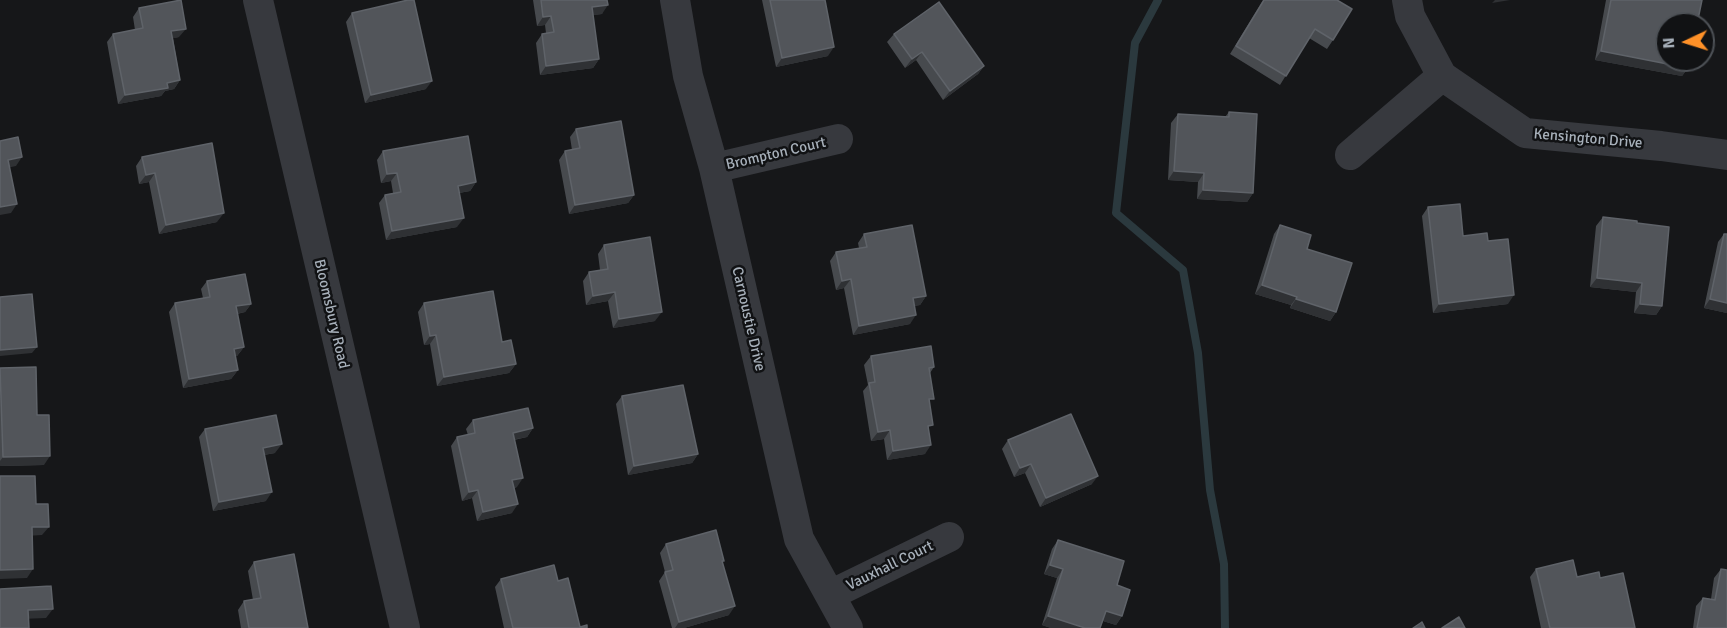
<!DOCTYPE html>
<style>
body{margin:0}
#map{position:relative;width:1727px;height:628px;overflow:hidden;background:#161719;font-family:Signika,sans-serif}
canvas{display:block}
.north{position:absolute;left:1655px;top:12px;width:60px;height:60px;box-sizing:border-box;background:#111214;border:2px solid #4d5156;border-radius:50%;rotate:266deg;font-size:16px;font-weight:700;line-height:24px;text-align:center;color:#a7b0ba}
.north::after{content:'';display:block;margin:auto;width:21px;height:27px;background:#ff9128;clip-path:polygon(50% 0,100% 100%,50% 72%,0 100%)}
</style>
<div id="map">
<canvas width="1727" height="628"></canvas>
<div class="north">N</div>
</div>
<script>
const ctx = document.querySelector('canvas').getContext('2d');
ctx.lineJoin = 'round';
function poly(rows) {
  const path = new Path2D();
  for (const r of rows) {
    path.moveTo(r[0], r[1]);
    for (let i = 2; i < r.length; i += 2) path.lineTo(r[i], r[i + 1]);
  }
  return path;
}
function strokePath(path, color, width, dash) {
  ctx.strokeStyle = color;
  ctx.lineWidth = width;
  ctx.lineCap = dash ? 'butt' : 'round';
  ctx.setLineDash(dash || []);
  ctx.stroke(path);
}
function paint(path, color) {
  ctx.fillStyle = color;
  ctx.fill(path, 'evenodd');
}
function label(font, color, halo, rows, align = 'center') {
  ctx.font = font + ' Signika,sans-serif';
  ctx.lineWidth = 5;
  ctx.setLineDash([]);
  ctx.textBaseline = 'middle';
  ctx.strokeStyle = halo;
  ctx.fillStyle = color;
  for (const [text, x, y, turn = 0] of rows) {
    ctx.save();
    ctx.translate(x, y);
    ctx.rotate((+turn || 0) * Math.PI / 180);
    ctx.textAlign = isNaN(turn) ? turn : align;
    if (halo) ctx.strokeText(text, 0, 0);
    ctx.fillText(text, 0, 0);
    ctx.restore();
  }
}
const stream = poly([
 [1158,0,1135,43,1116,213,1183,270,1198,353,1210,490,1224,564,1225,628]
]);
const minor = poly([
 [258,0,405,628],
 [675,0,688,76,714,168,799,539,848,628],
 [1407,0,1410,16,1442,76,1525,133,1661,146,1727,155],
 [1350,155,1442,76],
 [714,168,838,139],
 [830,595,949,537]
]);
const wall = poly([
 [533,0,607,0,602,14,593,15,599,59,593,68,540,75,536,43,542,34,546,33,545,25,537,26],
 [762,0,825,0,828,56,776,67],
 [1263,0,1337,0,1333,40,1327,49,1309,38,1280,85,1230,54],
 [1606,0,1702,0,1688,68,1682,76,1595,60],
 [139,8,179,37,173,38,180,80,174,89,165,91,161,96,118,104,107,42,113,34,135,30,133,17],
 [352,13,426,89,365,103,346,22],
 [894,34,984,66,978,74,943,100,916,60,905,68,887,42],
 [1229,112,1253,193,1247,202,1197,199,1198,182,1168,180,1171,123,1178,114,1225,117],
 [576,129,634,195,628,203,569,214,559,160,565,151,572,150,570,137],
 [383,151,476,182,470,191,459,193,457,227,386,240,379,203,385,195,393,193,391,181,381,183,377,160],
 [142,157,217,222,159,234,149,182,139,184,136,166],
 [1428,207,1463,236,1488,241,1508,304,1433,313,1422,216],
 [1603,217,1637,223,1662,306,1656,315,1634,313,1636,292,1590,287,1596,226],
 [1280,225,1336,312,1330,321,1290,308,1291,305,1255,294,1274,234],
 [864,234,926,296,920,305,914,306,910,324,853,335,844,288,836,290,830,261,836,252,859,248,858,243],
 [1724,234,1727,313,1704,308,1718,242],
 [604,245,655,321,613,328,608,301,586,305,583,281,589,272,600,270,598,254],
 [207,281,251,304,245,312,237,314,244,347,237,356,235,356,238,370,231,379,183,388,169,312,175,303,203,298,201,289],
 [424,303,502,342,516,364,509,373,437,386,430,344,424,345,418,312],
 [871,356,934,367,930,373,929,431,925,454,887,460,884,439,871,441,863,391,868,385,864,365],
 [0,368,37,415,44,465,0,466],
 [622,396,698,454,692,463,628,475,616,404],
 [473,420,533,428,527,437,514,440,517,487,514,488,512,513,477,521,472,498,462,501,451,446,457,437,468,435,466,429],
 [205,429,275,453,264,455,266,501,213,511,199,437],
 [1008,440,1092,484,1040,507,1025,473,1014,477,1002,449],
 [1058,540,1117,585,1122,616,1116,625,1103,621,1100,628,1051,628,1042,625,1057,578,1044,574,1052,549],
 [666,544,723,563,729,615,684,628,672,628,659,581,665,572,660,553],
 [254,562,308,628,241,628,238,610,244,601,253,600,248,571],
 [1536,569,1577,577,1600,578,1635,628,1541,628,1530,577],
 [1721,569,1727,628,1693,628,1696,606,1703,598,1711,599,1714,578],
 [501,579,558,581,580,627,587,628,504,628,495,587]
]);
const shadedWall = poly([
 [1495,0,1510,0,1492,3],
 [608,5,602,14,586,16,592,7],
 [551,16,545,25,537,26,543,17],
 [186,29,179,37,165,40,171,31],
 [834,47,828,56,776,67,782,58],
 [1601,51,1688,68,1682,76,1595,60],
 [922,52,916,60,905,68,912,59],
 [599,59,593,68,540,75,546,66],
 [984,66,978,74,943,100,950,91],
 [180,80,174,89,165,91,161,96,118,104,125,95,167,83],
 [432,81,426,89,365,103,371,95],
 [22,157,16,166,2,169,8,160],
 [1174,171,1204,173,1198,182,1168,180],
 [155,173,149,182,139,184,146,175],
 [397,173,391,181,381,183,387,174],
 [476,182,470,191,452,194,458,186],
 [1203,190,1253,193,1247,202,1197,199],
 [634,195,628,203,569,214,575,205],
 [17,204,11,213,0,215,0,207],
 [224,213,217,222,159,234,166,225],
 [464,218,457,227,386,240,392,231],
 [1597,278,1642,283,1636,292,1590,287],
 [851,279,844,288,836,290,842,281],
 [1262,285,1297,297,1291,305,1255,294],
 [615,292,608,301,586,305,593,296],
 [1514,295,1508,304,1433,313,1439,304],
 [926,296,920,305,906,307,913,298],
 [1296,299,1336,312,1330,321,1290,308],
 [1710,299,1727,303,1727,313,1704,308],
 [251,304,245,312,230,315,236,306],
 [1640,304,1662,306,1656,315,1634,313],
 [662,312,655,321,613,328,619,319],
 [916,315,910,324,853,335,859,326],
 [436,335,430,344,424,345,430,336],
 [37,347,32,353,0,356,0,350],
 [244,347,237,356,228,358,234,349],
 [516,364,509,373,437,386,444,377],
 [238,370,231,379,183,388,189,379],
 [533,428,527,437,506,441,513,433],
 [890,430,884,439,871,441,878,432],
 [282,444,275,453,257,456,263,448],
 [931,445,925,454,887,460,893,451],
 [698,454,692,463,628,475,634,466],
 [50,456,44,465,0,466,0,461,3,457],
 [1031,464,1025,473,1014,477,1020,468],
 [1098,476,1092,484,1040,507,1046,498],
 [523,478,517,487,506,489,512,480],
 [478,490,472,498,462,501,469,492],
 [272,492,266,501,213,511,219,502],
 [518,504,512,513,477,521,483,512],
 [32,527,49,527,42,535,26,536],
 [1050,565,1063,569,1057,578,1044,574],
 [33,569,27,578,0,579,0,570],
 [735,606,729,615,684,628,675,628,679,622],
 [53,609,46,618,21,619,28,610],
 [1106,611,1122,616,1116,625,1100,620],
 [1048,616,1085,628,1051,628,1042,625]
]);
const building = poly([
 [181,0,186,29,171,31,180,80,167,83,168,88,125,95,113,34,143,28,139,8,181,0],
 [408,0,414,0,432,81,371,95,352,13,408,0],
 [541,0,607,0,608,5,592,7,599,59,546,66,542,34,554,32,551,16,543,17,541,0],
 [770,0,825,0,834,47,782,58,770,0],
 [1264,0,1337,0,1352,9,1333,40,1315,29,1286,76,1236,46,1264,0],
 [1611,0,1702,0,1697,24,1667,24,1667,60,1690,60,1688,68,1601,51,1611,0],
 [939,2,984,66,950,91,922,52,912,59,894,34,939,2],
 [1229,112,1257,114,1253,193,1203,190,1204,173,1174,171,1178,114,1229,117,1229,112],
 [621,121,634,195,575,205,565,151,580,148,576,129,621,121],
 [468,136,476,182,458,186,464,218,392,231,385,195,401,192,397,173,387,174,383,151,468,136],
 [18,137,22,157,8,160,17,204,0,207,0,141,18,137],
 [212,143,224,213,166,225,155,173,146,175,142,157,212,143],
 [1460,204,1463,236,1487,233,1488,241,1508,239,1514,295,1439,304,1428,207,1460,204],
 [1603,217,1637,221,1637,223,1669,227,1662,306,1640,304,1642,283,1597,278,1603,217],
 [912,225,926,296,913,298,916,315,859,326,851,279,842,281,836,252,867,247,864,234,912,225],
 [1280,225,1311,235,1307,249,1352,263,1336,312,1296,299,1297,297,1262,285,1280,225],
 [1724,234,1727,234,1727,303,1710,299,1724,234],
 [650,237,662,312,619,319,615,292,593,296,589,272,608,269,604,245,650,237],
 [245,274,251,304,236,306,244,347,234,349,238,370,189,379,175,303,210,297,207,281,245,274],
 [493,291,502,342,511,340,516,364,444,377,436,335,430,336,424,303,493,291],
 [32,294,37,347,0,350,0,297,32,294],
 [931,346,934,367,929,368,934,399,929,399,933,425,928,426,931,445,893,451,890,430,878,432,869,383,875,382,871,356,931,346],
 [36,367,37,415,49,415,50,456,3,457,0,368,36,367],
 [683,385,698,454,634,466,622,396,683,385],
 [528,408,533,428,513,433,523,478,512,480,518,504,483,512,478,490,469,492,457,437,475,433,473,420,528,408],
 [1071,414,1098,476,1046,498,1031,464,1020,468,1008,440,1071,414],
 [276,415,282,444,263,448,272,492,219,502,205,429,276,415],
 [0,476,35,476,36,504,48,504,49,527,32,527,33,569,0,570,0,476],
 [716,530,724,561,722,561,735,606,679,622,665,572,673,570,666,544,716,530],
 [1058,540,1124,561,1117,585,1130,590,1122,616,1106,611,1100,628,1085,628,1048,616,1063,569,1050,565,1058,540],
 [294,554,308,628,249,628,244,601,261,598,254,562,294,554],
 [1573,560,1577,577,1599,572,1600,578,1623,573,1635,628,1550,628,1536,569,1573,560],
 [554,565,558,581,568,578,580,627,587,625,587,628,513,628,501,579,554,565],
 [1721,569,1727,570,1727,628,1697,628,1703,598,1715,600,1721,569],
 [51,586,53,609,28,610,29,628,0,628,0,589,51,586],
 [1459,617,1465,628,1442,628,1459,617],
 [1422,622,1425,628,1413,628,1422,622]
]);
const streetNames = [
 ["Kensington Drive",1588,139,5],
 ["Brompton Court",776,154,-13],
 ["Bloomsbury Road",331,314,77],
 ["Carnoustie Drive",748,319,77],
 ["Vauxhall Court",890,566,-26]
];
strokePath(stream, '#2b393e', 8);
strokePath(minor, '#37393e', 30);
paint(wall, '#474a4e');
paint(shadedWall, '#2f3134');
paint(building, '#52555a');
strokePath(building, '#5f6369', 1.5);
label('15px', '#a7b0ba', '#111214', streetNames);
</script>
